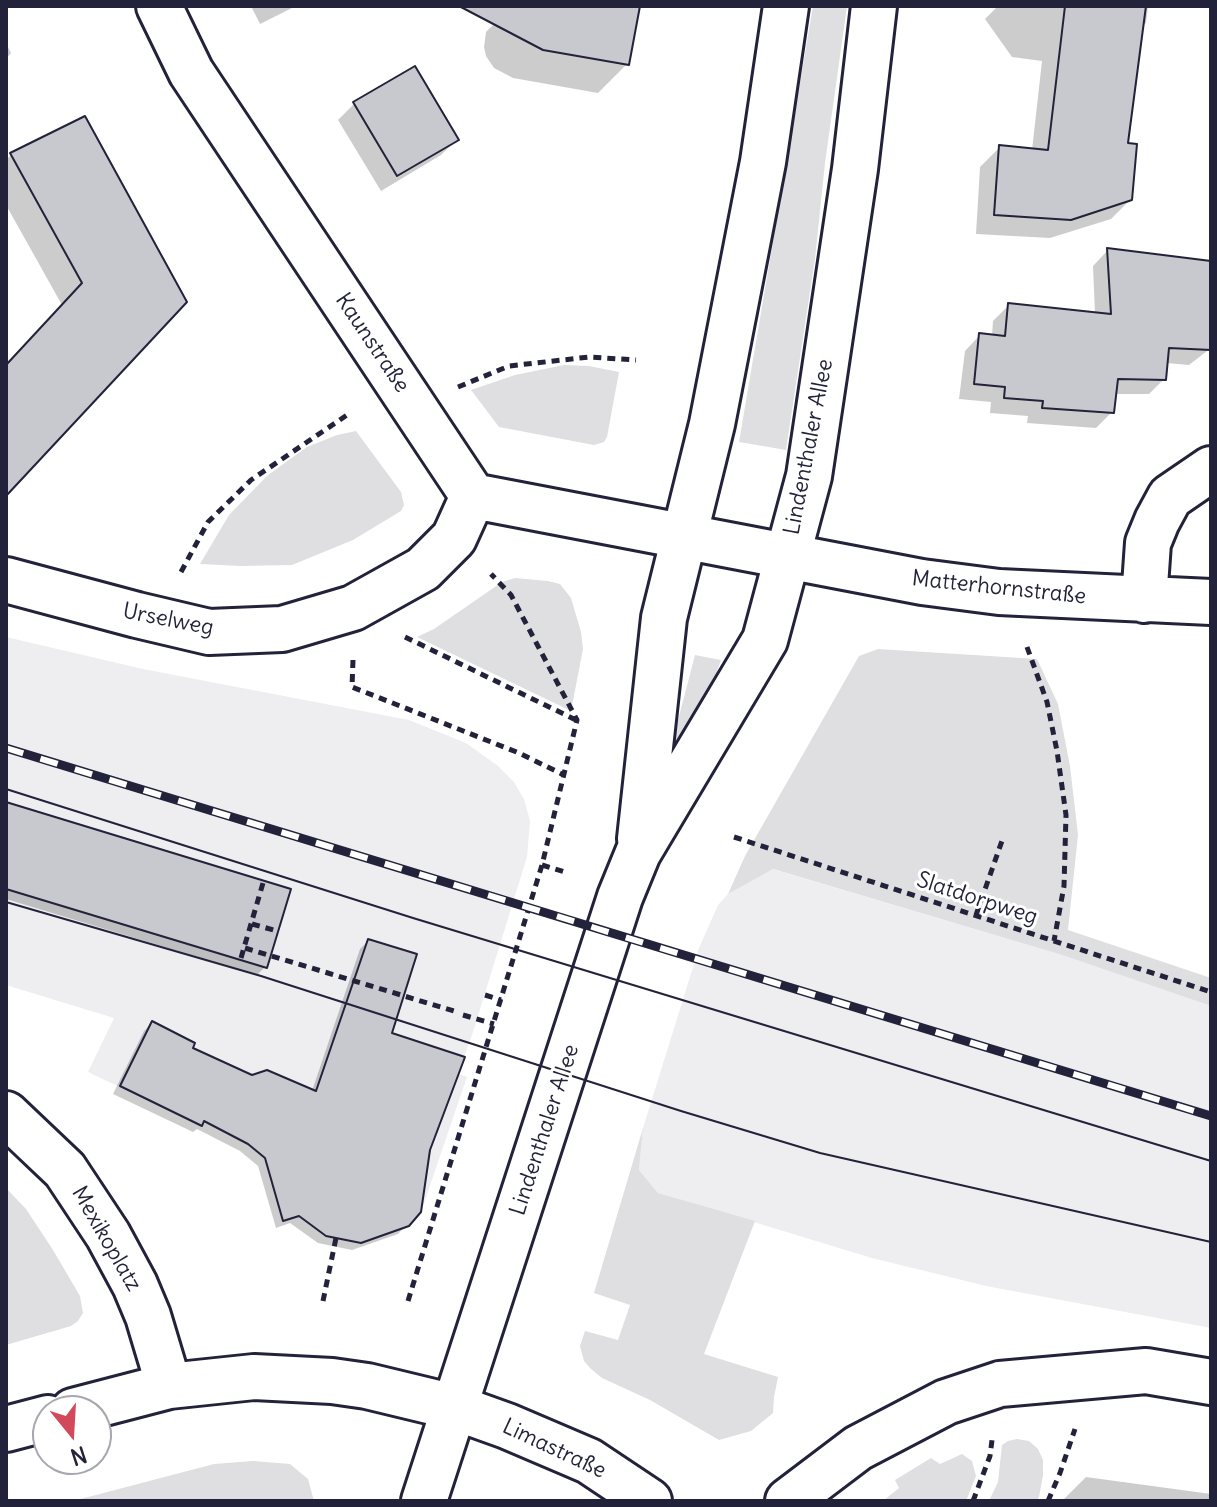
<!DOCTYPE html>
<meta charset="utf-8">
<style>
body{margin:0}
#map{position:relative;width:1217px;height:1507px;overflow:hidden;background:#fff;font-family:Delius,sans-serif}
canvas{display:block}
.frame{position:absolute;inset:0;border:8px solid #22223b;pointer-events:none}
.north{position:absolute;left:32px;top:1395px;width:80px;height:80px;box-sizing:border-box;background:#fff;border:2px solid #a7a7b1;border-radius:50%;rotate:162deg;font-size:22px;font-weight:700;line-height:32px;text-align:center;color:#22223b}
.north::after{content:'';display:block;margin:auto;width:28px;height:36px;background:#d1495b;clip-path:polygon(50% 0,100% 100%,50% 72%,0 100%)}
</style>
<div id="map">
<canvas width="1217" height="1507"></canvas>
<div class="frame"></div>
<div class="north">N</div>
</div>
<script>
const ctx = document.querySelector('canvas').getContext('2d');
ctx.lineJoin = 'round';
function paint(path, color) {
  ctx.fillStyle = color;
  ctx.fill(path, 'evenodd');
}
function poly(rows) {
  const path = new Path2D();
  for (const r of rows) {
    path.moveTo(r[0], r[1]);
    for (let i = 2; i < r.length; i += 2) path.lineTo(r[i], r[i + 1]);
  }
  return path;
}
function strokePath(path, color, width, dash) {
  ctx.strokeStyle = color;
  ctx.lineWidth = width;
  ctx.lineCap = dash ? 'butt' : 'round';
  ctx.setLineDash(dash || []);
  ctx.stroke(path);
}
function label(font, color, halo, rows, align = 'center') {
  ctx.font = font + ' Delius,sans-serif';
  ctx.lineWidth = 6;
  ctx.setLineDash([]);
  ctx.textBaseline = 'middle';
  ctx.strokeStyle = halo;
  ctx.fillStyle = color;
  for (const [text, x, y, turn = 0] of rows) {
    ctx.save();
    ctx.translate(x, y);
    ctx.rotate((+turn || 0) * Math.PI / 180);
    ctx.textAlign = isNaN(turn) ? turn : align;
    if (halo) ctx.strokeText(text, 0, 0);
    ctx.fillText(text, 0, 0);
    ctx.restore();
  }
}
const built = poly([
 [6,637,143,669,409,720,466,743,498,766,514,782,524,799,530,821,527,857,472,1035,459,1071,458,1074,467,1077,421,1212,409,1226,361,1243,326,1236,299,1216,291,1219,279,1205,277,1173,264,1157,248,1144,205,1121,202,1126,88,1072,114,1018,6,985],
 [772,869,1062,955,1211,1006,1211,1328,986,1286,872,1258,658,1193,639,1170,643,1128,699,948,718,905,728,894]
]);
const green = poly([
 [813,6,847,6,825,163,815,259,786,450,739,442],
 [564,365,589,366,619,372,607,437,604,442,594,445,499,427,471,390,515,375],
 [356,431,401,492,404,505,401,511,353,540,292,565,240,566,200,564,229,515,268,475,307,447,337,435],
 [515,578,548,581,560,584,571,598,581,632,583,649,571,711,417,637,434,629,502,582],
 [878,649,1037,659,1058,704,1070,766,1078,835,1068,930,1211,978,1211,1006,1062,955,773,869,728,894,745,856,859,656],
 [695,655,721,660,707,699,681,750,670,754,670,740,677,724],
 [643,1128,639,1170,658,1193,755,1221,704,1354,778,1377,774,1397,773,1413,751,1431,719,1440,650,1400,602,1378,591,1369,584,1361,580,1346,585,1331,618,1340,630,1305,594,1293],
 [6,1188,26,1209,53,1250,80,1296,83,1313,78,1321,71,1326,6,1345],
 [1017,1439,1029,1441,1038,1449,1043,1460,1043,1475,1039,1497,1037,1501,989,1501,998,1482,1002,1445,1008,1441],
 [962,1454,972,1461,976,1476,966,1501,883,1501,899,1488,895,1480,931,1458,940,1464],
 [253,1461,290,1464,308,1479,314,1501,73,1501,214,1464]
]);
const shadow = poly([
 [251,6,296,6,260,24],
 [512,6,638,6,627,64,598,93,513,78,494,68,486,56,484,47,486,32],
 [998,6,1148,6,1146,23,1141,28,1125,145,1131,199,1111,219,1050,238,976,234,980,167,1000,147,1032,150,1042,61,1012,57,985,19],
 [6,43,11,53,6,59],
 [414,69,457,139,441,155,381,191,338,120,354,104],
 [11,155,184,301,6,492,6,366,62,305,6,205,6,160],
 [1108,250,1211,263,1211,348,1189,365,1166,363,1164,379,1149,394,1114,394,1112,412,1096,428,1027,423,1028,416,990,413,991,402,959,399,965,351,980,335,992,336,993,321,1009,305,1095,314,1093,266],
 [6,804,265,967,257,975,6,899],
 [368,941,390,1034,428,1149,419,1212,398,1234,352,1250,318,1243,290,1223,276,1228,258,1166,240,1151,197,1129,193,1132,113,1094,144,1031,152,1023,190,1049,251,1077,312,1091,360,949],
 [1086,1477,1211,1494,1211,1501,1062,1501]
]);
const building = poly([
 [459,6,640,6,629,65,543,50,459,6],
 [1065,6,1146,6,1128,143,1137,144,1132,200,1071,220,994,215,999,145,1048,150,1065,6],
 [415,66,459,140,397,176,353,102,415,66],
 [85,116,187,302,6,496,6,365,82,283,10,153,85,116],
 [1107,248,1211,261,1211,350,1169,348,1166,380,1118,379,1114,413,1042,408,1043,401,1004,398,1005,387,974,384,979,333,1005,336,1008,303,1111,314,1107,248],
 [6,802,291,889,267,968,6,889,6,802],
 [368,939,417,954,392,1033,465,1057,430,1150,421,1212,409,1226,361,1243,326,1236,299,1216,283,1221,265,1158,248,1144,204,1121,202,1126,120,1086,152,1021,195,1043,193,1048,252,1075,267,1070,316,1091,368,939]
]);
const path = poly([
 [458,387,509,366,589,357,636,360],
 [181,572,208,522,251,480,350,413],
 [405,637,576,720],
 [1027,647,1047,702,1057,751,1066,815,1064,886,1054,941],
 [353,660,352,687,519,753,564,775],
 [734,837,1211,992],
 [542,865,568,873],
 [976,915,1003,838],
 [252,924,277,931],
 [245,948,454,1011],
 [241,958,263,883],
 [485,995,501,1000],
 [463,1015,494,1024],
 [323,1301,336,1238],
 [408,1301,542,865,577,720,511,595,491,574],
 [973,1501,990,1456,992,1440],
 [1048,1501,1060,1473,1075,1429]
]);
const street = poly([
 [159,6,191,72,473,496,922,582,999,592,1211,602],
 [6,580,137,615,209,632,282,629,353,608,423,569,454,538,473,496],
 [1144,600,1148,543,1157,521,1170,497,1211,469],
 [6,1114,65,1170,108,1235,135,1285,148,1316,169,1386],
 [73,1411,169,1386,254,1377,332,1381,367,1386,454,1407,507,1426,589,1461,649,1501],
 [6,1429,48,1418],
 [788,1501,858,1448,946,1402,1000,1384,1146,1371,1211,1382]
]);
const secondary = poly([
 [640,839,664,618,712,424,763,162,786,6],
 [424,1501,620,897,638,853,765,640,809,476,855,169,874,6]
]);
const tram = poly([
 [6,789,413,918,1211,1161],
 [6,902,261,976,681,1111,820,1153,1211,1242]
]);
const rail = poly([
 [6,748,1211,1116]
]);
const streetNames = [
 ["Kaunstraße",372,343,56],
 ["Lindenthaler Allee",809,447,-79],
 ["Matterhornstraße",999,588,6],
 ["Urselweg",168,620,11],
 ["Slatdorpweg",977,899,18],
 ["Lindenthaler Allee",545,1130,-72],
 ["Mexikoplatz",106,1239,60],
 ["Limastraße",554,1449,25]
];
paint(built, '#eeeef1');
paint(green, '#dfdfe2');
paint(shadow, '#0003');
paint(building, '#c8c8cf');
strokePath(building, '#22223b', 2);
strokePath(street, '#22223b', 50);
strokePath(secondary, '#22223b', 50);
strokePath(path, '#22223b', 5, [8, 6]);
strokePath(street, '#fff', 44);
strokePath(secondary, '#fff', 44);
strokePath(tram, '#22223b', 2);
strokePath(rail, '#22223b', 9);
strokePath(rail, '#fff', 6, [18]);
label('22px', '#22223b', '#fff', streetNames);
</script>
